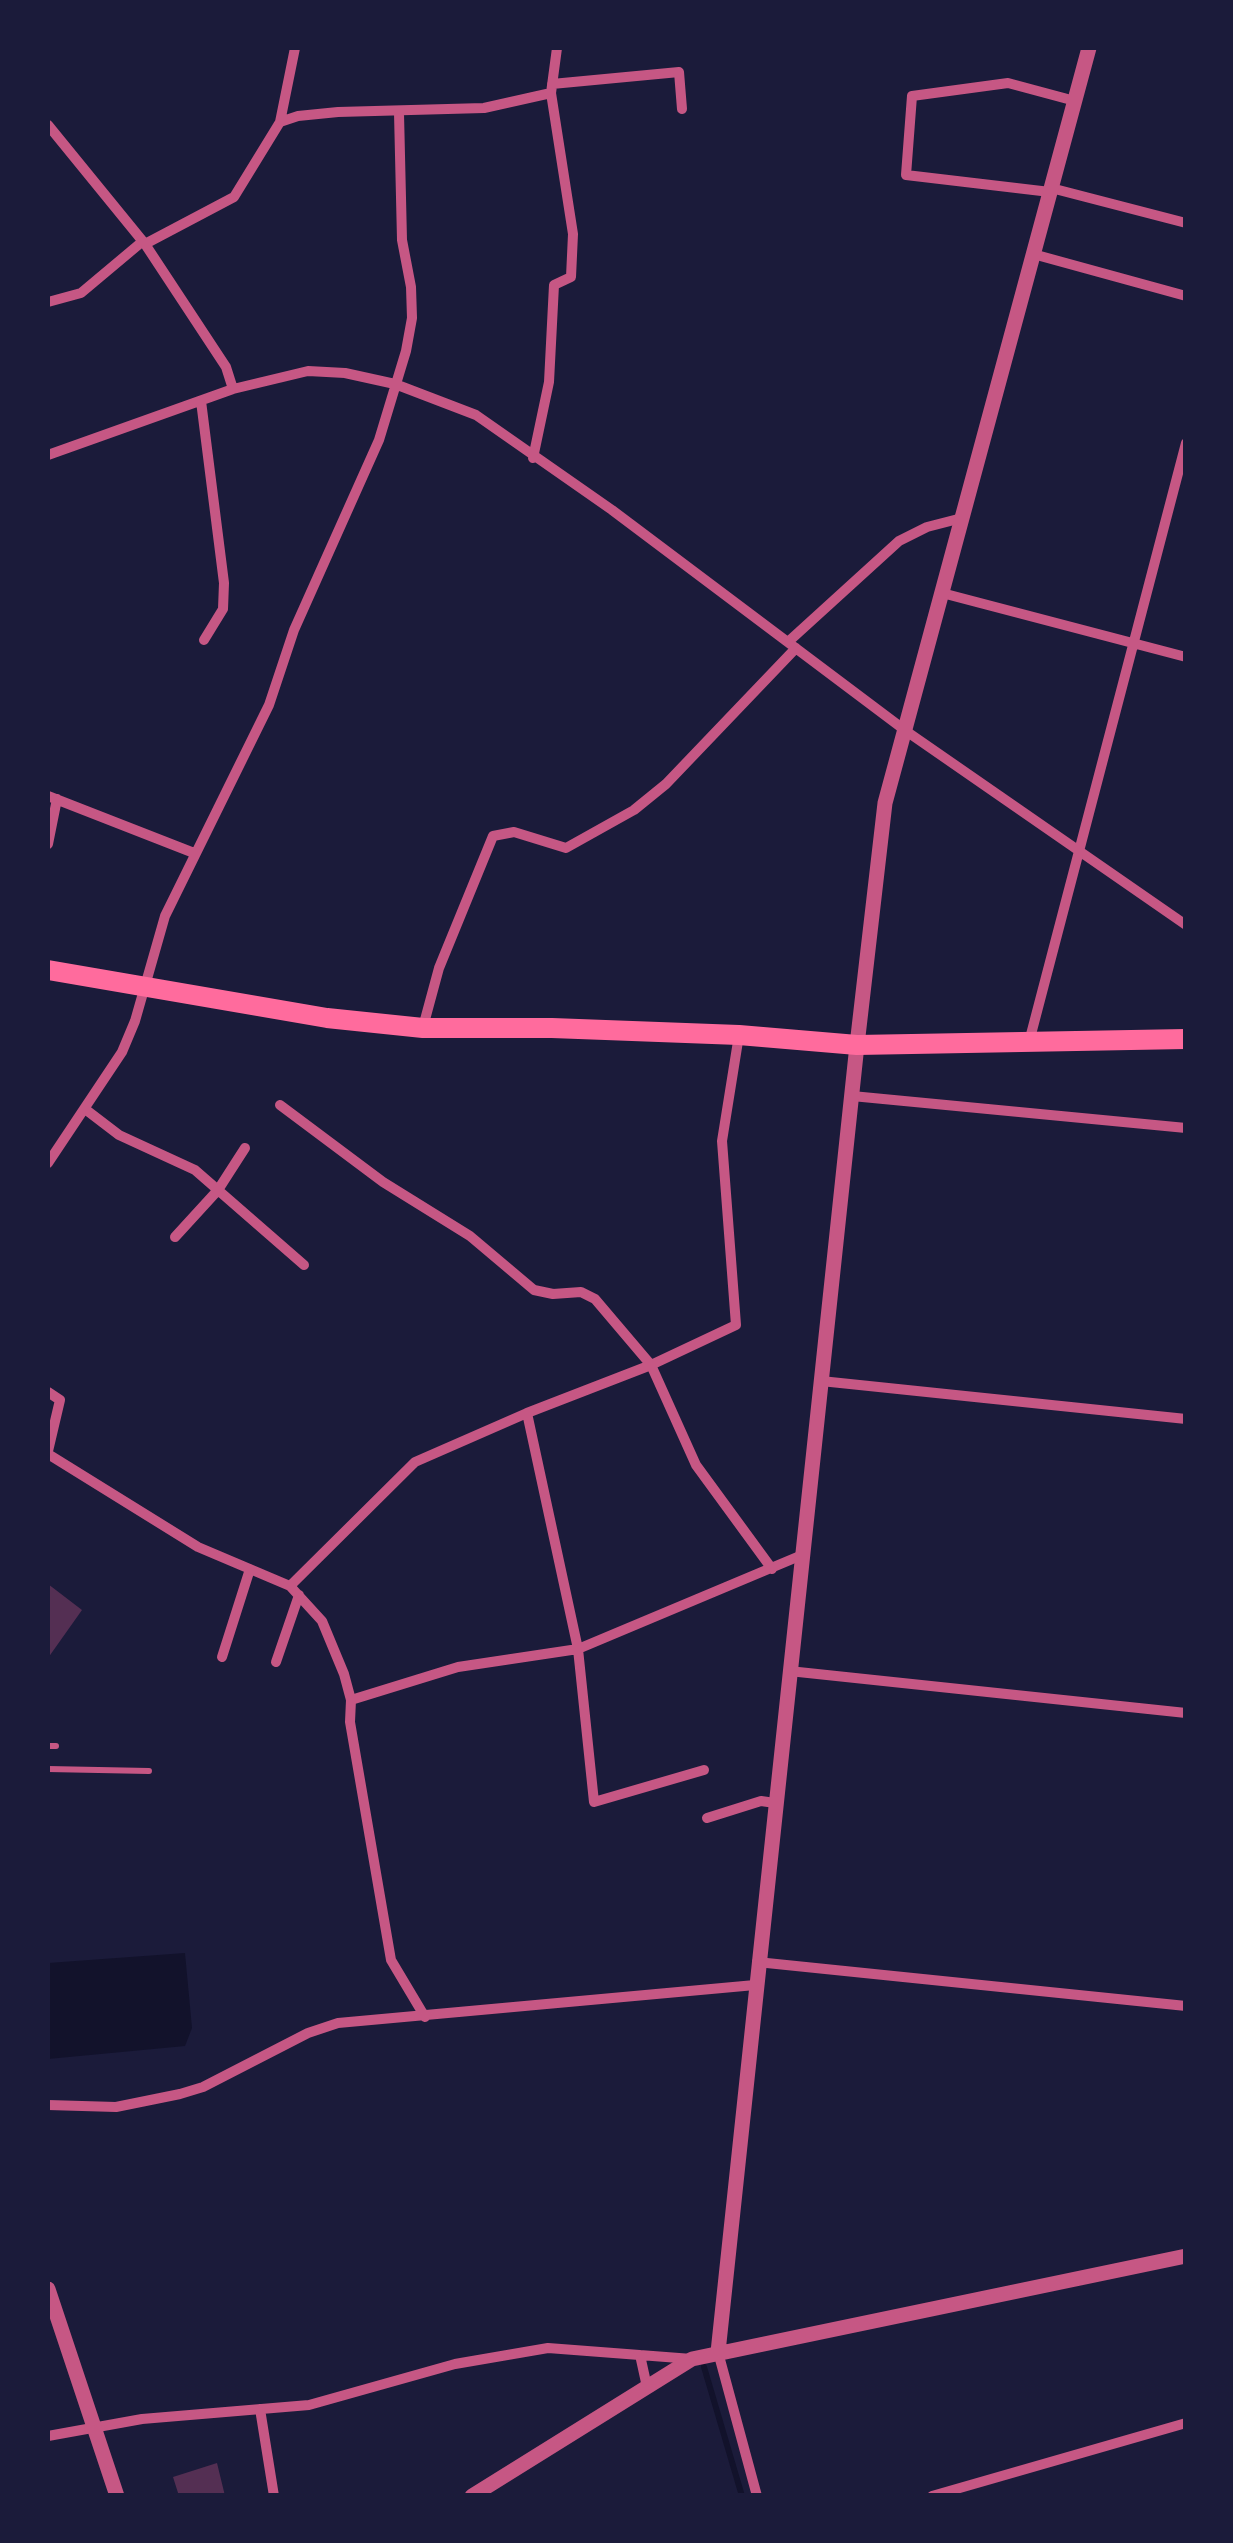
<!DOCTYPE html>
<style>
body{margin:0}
#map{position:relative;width:1233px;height:2543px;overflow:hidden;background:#1b1b3a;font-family:"Noto Serif",serif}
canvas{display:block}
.frame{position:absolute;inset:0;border:50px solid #1b1b3a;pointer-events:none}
</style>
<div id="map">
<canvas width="1233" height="2543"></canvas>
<div class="frame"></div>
</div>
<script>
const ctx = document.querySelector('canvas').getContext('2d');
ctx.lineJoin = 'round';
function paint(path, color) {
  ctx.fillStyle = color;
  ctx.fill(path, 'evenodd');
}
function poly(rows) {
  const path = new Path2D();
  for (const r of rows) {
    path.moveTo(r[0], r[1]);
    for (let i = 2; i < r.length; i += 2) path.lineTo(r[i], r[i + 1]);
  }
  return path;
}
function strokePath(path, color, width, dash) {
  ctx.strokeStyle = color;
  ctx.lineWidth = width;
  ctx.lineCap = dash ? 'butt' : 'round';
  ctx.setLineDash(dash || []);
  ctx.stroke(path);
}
const water = poly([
 [185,1953,192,2028,185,2046,48,2059,48,1963]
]);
const stream = poly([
 [704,2367,742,2496]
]);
const building = poly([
 [48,1584,82,1610,48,1658],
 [217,2463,225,2496,179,2496,173,2477]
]);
const service = poly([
 [48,1746,56,1746],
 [48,1769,149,1771]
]);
const minor = poly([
 [552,84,679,72,682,109],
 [280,122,298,116,338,112,484,108,551,93],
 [48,125,145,244,226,367,233,389],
 [1051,188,1186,223],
 [1050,192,906,175,912,96,1008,83,1075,101],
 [145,244,234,197,280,122,295,48],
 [1033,254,1186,296],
 [48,302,81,293,143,241],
 [201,401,224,583,223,609,204,640],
 [48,455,233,389,308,371,345,373,395,384,476,415,612,510,906,731,1186,925],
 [533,458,549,382,554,285,571,277,573,234,551,93,557,48],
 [942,593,1186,657],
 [788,642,899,541,927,527,962,518],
 [48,796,194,853],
 [48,844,57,799],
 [423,1027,439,968,493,836,514,832,566,848,634,810,666,784,796,648],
 [1029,1042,1186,443],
 [852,1096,1186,1128],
 [280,1105,383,1182,470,1236,534,1290,553,1294,581,1292,595,1299,651,1365,696,1465,772,1569],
 [85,1109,119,1135,195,1170,304,1265],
 [48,1163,122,1052,135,1021,165,916,269,705,294,630,379,440,406,351,412,318,411,287,402,240,399,113],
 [175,1237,218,1190,245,1148],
 [821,1381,1186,1419],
 [48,1392,60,1400,48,1451],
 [527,1413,578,1649,594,1802,704,1770],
 [48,1454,198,1547,290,1586,322,1621,344,1674,351,1700,350,1722,391,1960,425,2017],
 [290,1586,415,1462,527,1413,651,1365,736,1325,722,1141,739,1035],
 [222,1657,250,1569],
 [276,1662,299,1595],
 [789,1671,1186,1713],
 [351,1700,458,1667,578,1649,802,1555],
 [707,1818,761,1801,775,1803],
 [757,1962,1186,2006],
 [48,2105,116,2107,180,2094,203,2087,308,2033,338,2023,755,1985],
 [718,2352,757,2496],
 [640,2355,647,2387],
 [260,2409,274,2496],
 [48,2436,142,2419,309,2405,455,2364,548,2348,692,2359],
 [932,2496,1186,2423]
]);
const tertiary = poly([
 [48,2289,117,2496],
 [718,2352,857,1045,885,803,1089,48],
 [472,2496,692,2359,1186,2256]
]);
const primary = poly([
 [48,970,327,1018,423,1028,552,1028,739,1035,857,1045,1186,1039]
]);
paint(water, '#12122b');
strokePath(stream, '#12122b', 6);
paint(building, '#542f53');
strokePath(service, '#c65784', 6);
strokePath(minor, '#c65784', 10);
strokePath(tertiary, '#c65784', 15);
strokePath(primary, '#ff6b9d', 20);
</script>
